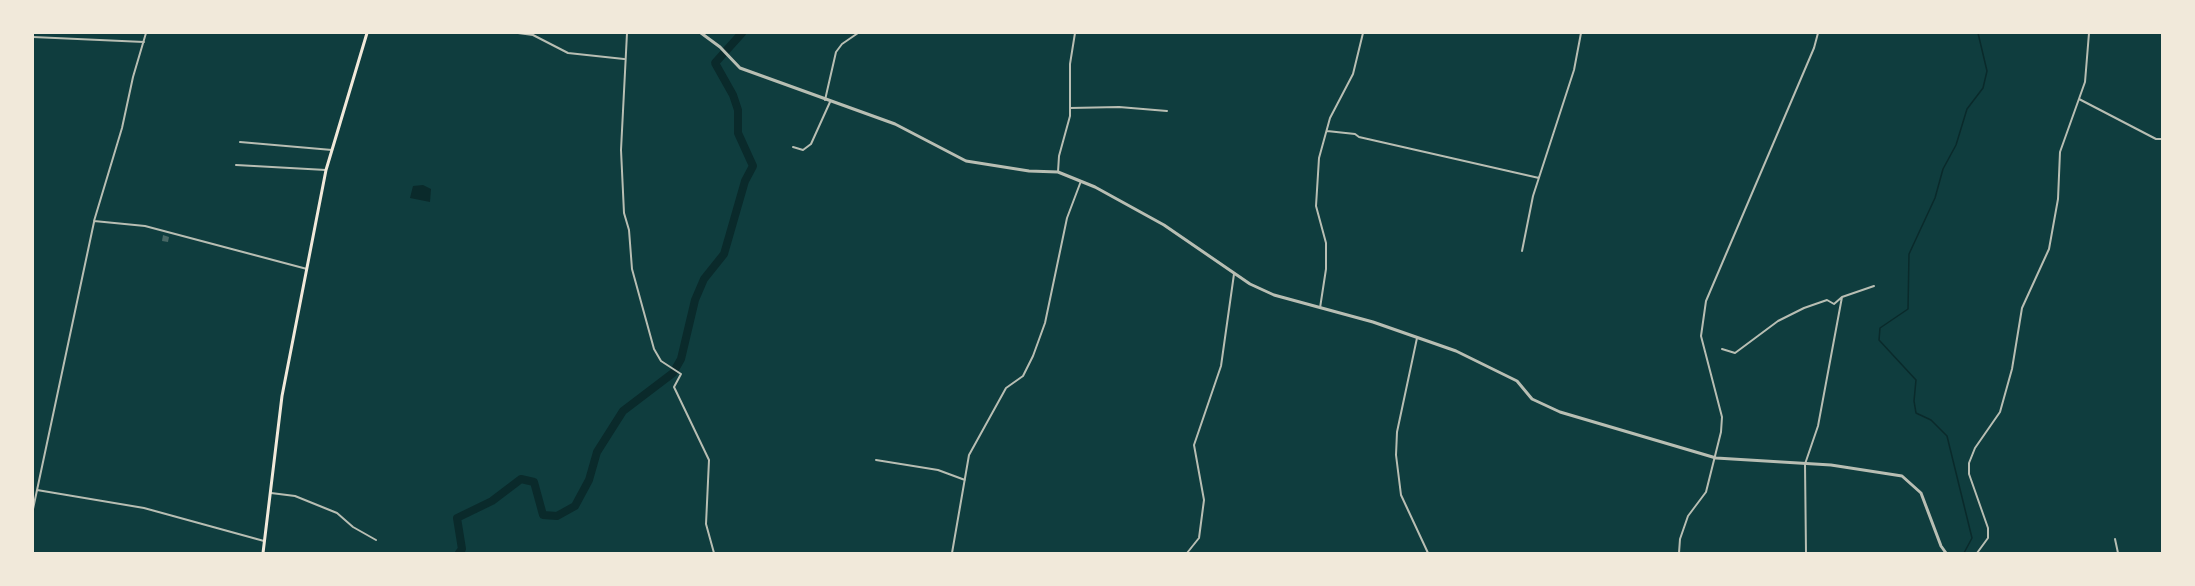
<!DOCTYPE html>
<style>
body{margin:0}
#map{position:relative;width:2195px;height:586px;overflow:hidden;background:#0f3d3e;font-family:Montserrat,sans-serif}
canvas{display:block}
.frame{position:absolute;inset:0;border:34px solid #f1e9da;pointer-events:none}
</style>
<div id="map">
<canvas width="2195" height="586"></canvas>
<div class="frame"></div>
</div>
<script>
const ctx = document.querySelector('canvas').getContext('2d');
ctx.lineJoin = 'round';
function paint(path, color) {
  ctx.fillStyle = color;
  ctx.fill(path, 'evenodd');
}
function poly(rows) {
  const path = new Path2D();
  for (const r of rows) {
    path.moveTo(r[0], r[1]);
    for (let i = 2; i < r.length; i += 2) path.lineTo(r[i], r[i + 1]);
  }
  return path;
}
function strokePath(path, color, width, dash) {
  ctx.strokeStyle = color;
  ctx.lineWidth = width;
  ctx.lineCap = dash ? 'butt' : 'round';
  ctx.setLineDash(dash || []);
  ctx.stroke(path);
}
const water = poly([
 [423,185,431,189,430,202,410,198,413,186]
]);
const stream = poly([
 [1964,553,1972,538,1947,436,1931,420,1916,413,1914,401,1916,380,1879,340,1880,328,1908,309,1909,254,1935,198,1943,169,1956,145,1967,109,1983,88,1987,71,1978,33]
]);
const river = poly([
 [459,553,462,549,457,518,492,501,521,479,534,482,543,515,557,516,575,506,589,480,597,452,623,411,673,373,681,359,695,300,704,279,724,254,745,181,753,166,738,133,738,110,733,95,715,63,742,33]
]);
const building = poly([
 [163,235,169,237,168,242,162,241]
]);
const minor = poly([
 [146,33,133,77,122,128,94,221,145,226,307,269],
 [518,33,533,35,568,53,624,59],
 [627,33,621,150,624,213,629,230,632,269,654,349,661,361,681,374,674,387,709,460,706,524,714,553],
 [33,37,144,42],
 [2079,99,2156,139,2162,139],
 [825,100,836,52,842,44,858,33],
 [1070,108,1119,107,1167,111],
 [1327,131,1355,134,1359,137,1539,178],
 [240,142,332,150],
 [793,147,803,150,811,144,830,102],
 [236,165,326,170],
 [1058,172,1059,156,1070,116,1070,64,1075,33],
 [1522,251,1533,196,1574,70,1581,33],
 [1320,308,1326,269,1326,243,1316,206,1319,158,1330,118,1353,74,1363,33],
 [1417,338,1397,432,1396,455,1401,495,1428,553],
 [1722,349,1735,353,1778,321,1804,308,1827,300,1834,304,1842,297],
 [876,460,938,470,965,480],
 [37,490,144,508,264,541],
 [271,493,295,496,337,513,353,527,376,540],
 [33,509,94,222],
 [2115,539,2118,553],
 [952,553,969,455,1006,388,1023,376,1033,356,1045,323,1067,218,1081,181],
 [1187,553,1199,538,1204,500,1194,445,1221,366,1234,274],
 [1679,553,1680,539,1688,516,1706,492,1721,432,1722,417,1701,336,1706,301,1814,48,1818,33],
 [1806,553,1805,464,1818,426,1842,297,1874,286],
 [1977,553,1988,538,1988,528,1969,474,1969,463,1975,448,2000,412,2012,369,2022,308,2049,249,2058,199,2060,152,2085,82,2089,33]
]);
const tertiary = poly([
 [701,33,720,47,740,68,895,124,966,161,1029,171,1058,172,1095,187,1164,225,1250,284,1274,295,1373,322,1456,351,1517,381,1532,399,1560,412,1716,458,1831,465,1902,476,1921,493,1941,546,1946,553]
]);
const primary = poly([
 [263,553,282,396,326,170,367,33]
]);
paint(water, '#0a2a2b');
strokePath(stream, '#0a2a2b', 1.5);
strokePath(river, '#0a2a2b', 8);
paint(building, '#486865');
strokePath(minor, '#b8beb3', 2);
strokePath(tertiary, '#b8beb3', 3);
strokePath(primary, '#f1e9da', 3);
</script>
